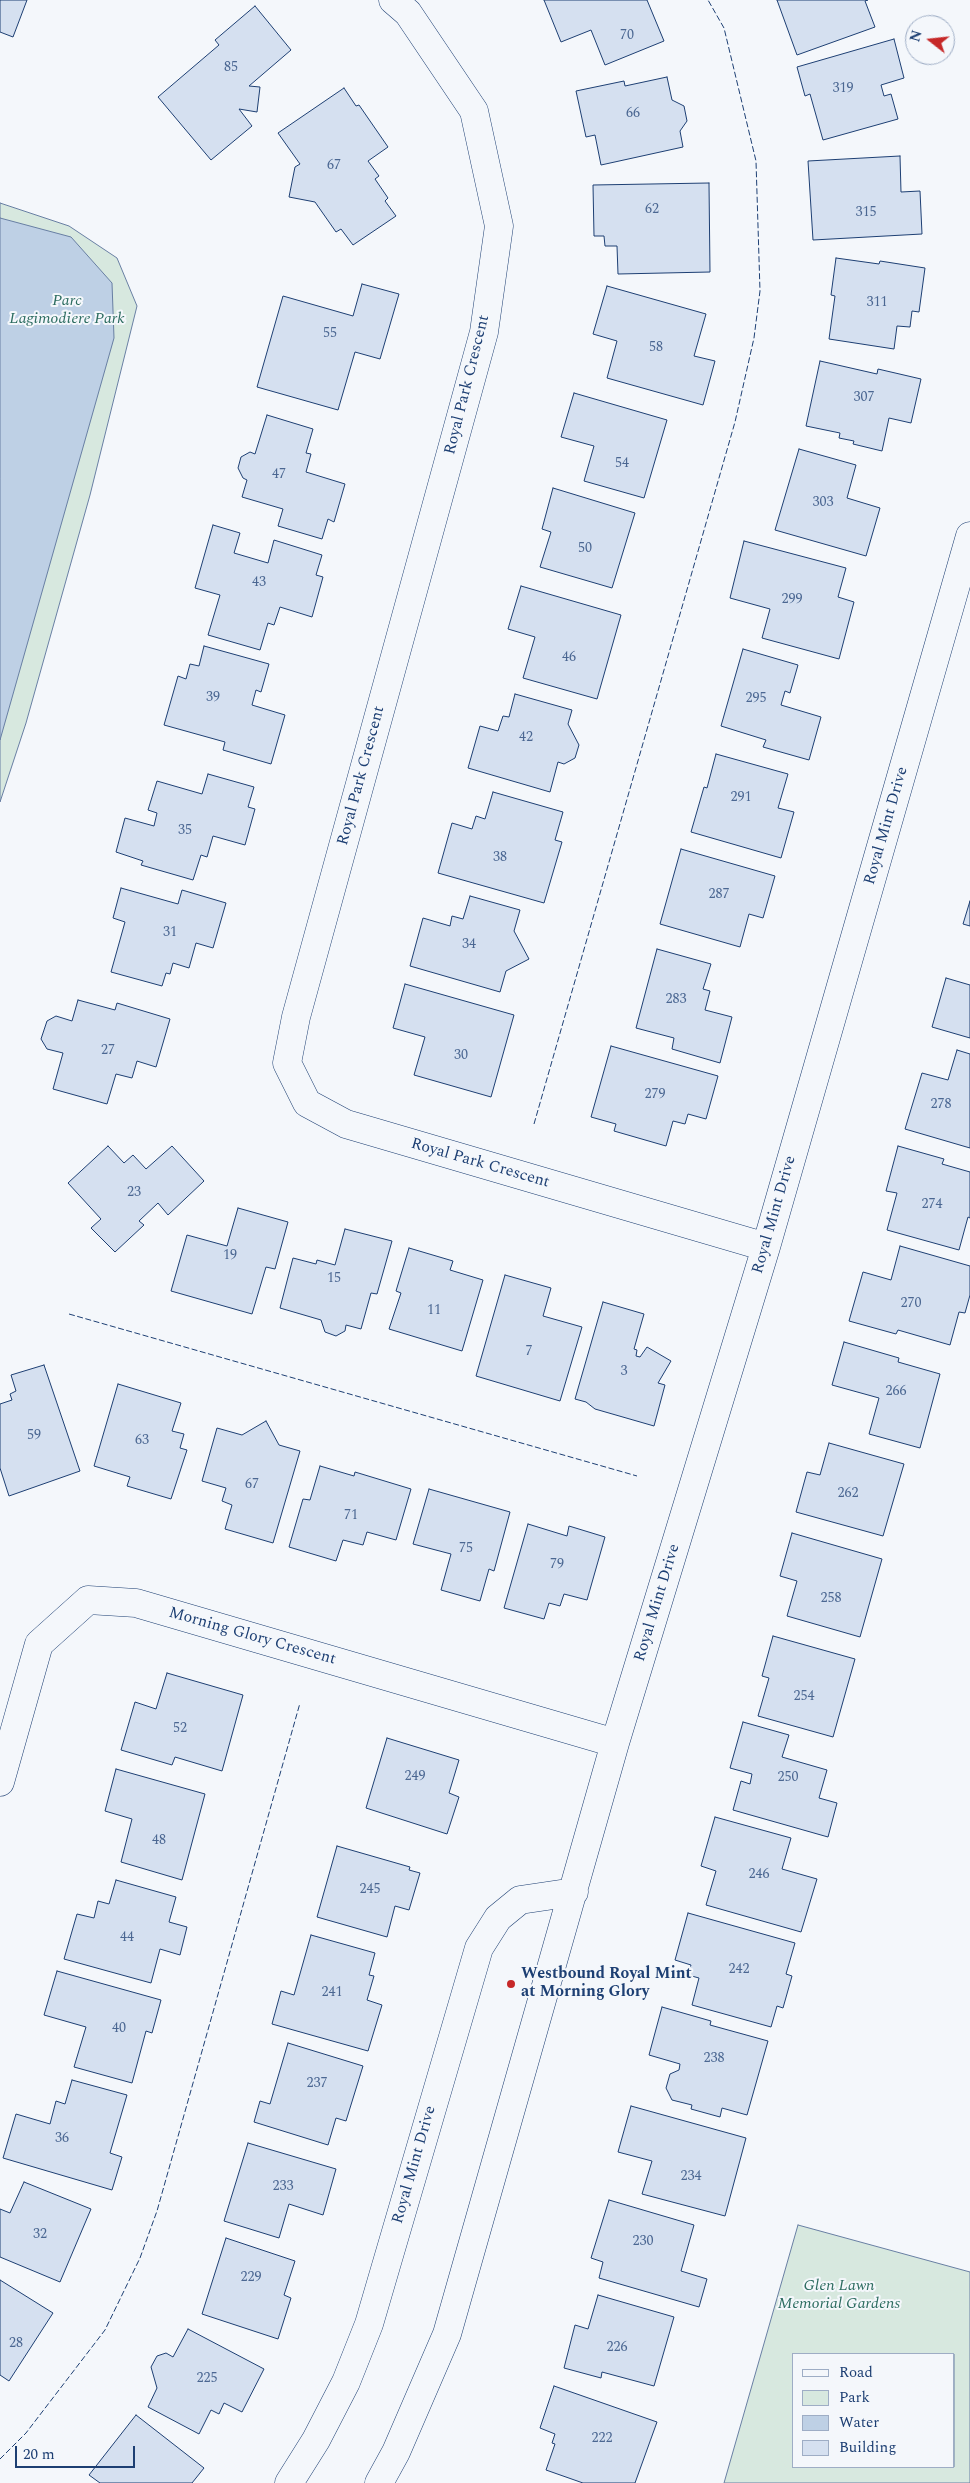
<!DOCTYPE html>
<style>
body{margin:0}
#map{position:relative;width:970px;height:2483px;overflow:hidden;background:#f4f7fb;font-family:Spectral,serif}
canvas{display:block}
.legend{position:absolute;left:792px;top:2353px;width:162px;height:115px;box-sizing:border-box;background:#f4f7fb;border:1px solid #9eadc5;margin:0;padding:6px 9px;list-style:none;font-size:15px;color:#1d3f73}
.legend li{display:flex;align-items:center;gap:10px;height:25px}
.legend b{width:25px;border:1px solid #9eadc5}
.north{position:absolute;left:905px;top:15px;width:50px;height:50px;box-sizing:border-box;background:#f4f7fb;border:1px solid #9eadc5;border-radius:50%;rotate:286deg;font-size:14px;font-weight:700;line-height:20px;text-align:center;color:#1d3f73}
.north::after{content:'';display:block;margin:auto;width:18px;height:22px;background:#c62828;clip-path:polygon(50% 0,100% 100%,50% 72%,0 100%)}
.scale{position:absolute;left:15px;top:2446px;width:120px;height:22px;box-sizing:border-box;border:2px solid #1d3f73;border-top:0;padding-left:6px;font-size:15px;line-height:18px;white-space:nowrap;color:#1d3f73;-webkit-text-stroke:4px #f4f7fb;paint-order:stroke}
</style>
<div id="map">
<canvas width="970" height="2483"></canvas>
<ul class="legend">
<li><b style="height:6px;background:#f4f7fb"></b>Road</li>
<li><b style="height:14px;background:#d7e8df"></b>Park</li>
<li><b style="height:14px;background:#bed0e5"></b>Water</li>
<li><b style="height:14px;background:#d5e0f0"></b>Building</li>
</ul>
<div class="north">N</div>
<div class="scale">20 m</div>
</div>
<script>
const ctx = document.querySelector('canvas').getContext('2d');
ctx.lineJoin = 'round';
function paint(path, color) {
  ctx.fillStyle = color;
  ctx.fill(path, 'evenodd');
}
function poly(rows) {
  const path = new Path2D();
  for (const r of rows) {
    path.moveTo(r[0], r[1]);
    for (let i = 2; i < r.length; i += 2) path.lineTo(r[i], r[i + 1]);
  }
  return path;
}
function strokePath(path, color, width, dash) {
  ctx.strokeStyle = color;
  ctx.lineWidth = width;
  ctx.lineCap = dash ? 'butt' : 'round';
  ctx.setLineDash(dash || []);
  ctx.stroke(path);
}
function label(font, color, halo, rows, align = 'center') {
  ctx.font = font + ' Spectral,serif';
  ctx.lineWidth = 4;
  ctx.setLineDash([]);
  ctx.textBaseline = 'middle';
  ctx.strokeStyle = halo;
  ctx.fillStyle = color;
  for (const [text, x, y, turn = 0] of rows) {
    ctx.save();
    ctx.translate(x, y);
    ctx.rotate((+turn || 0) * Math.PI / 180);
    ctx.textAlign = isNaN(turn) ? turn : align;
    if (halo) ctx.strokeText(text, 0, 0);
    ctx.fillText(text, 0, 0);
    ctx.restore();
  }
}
const green = poly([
 [0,203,69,226,117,258,137,306,90,495,26,723,0,802,0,203],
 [798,2225,970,2272,970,2483,724,2483,798,2225],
 [794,2354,954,2354,954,2467,794,2467,794,2354]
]);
const water = poly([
 [0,218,71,237,112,283,114,338,0,740,0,218]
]);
const building = poly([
 [0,0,27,0,13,37,0,32,0,0],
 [544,0,647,0,664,41,605,65,591,30,561,42,544,0],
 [777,0,868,0,865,1,875,27,797,55,777,0],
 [255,6,291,50,249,86,260,87,257,112,239,109,252,126,211,160,158,97,219,45,215,40,255,6],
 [894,39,904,78,881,85,884,96,891,94,898,119,823,140,810,94,805,96,797,67,894,39],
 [667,77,672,100,684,106,687,121,680,131,683,147,601,165,595,135,586,137,576,91,624,81,625,86,667,77],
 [344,88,356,106,359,105,388,147,368,161,379,176,375,179,388,198,385,201,396,216,353,245,341,229,336,232,315,202,289,197,295,167,300,164,278,133,344,88],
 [900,156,901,192,920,191,922,234,813,240,808,161,900,156],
 [709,183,710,272,618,274,617,246,605,246,604,236,594,236,593,185,709,183],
 [836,258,879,264,880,261,925,268,919,312,912,311,910,327,897,326,894,349,829,339,835,296,831,295,836,258],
 [362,284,399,294,380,359,355,352,338,410,257,387,283,296,353,316,362,284],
 [607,286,706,314,694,356,715,361,703,405,607,378,617,341,593,334,607,286],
 [820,361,877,374,878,369,921,379,911,423,889,418,882,451,853,444,854,441,839,438,840,433,806,426,820,361],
 [574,393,667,420,644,498,584,481,594,446,561,437,574,393],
 [267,415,313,429,306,453,311,454,306,472,345,484,334,522,328,519,322,539,278,526,283,509,242,497,247,480,243,478,238,468,241,457,250,452,255,454,267,415],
 [799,449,856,465,847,498,880,508,866,556,775,530,799,449],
 [553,488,635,513,612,588,540,567,551,532,542,529,553,488],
 [213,525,240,533,234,553,268,563,274,540,322,555,316,575,323,577,312,617,280,607,274,625,268,623,260,650,208,635,220,595,195,588,213,525],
 [744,541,846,568,838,597,854,602,839,659,762,638,770,609,730,598,744,541],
 [521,586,621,615,597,699,523,678,535,637,508,629,521,586],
 [204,646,269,664,261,692,256,690,252,705,285,715,271,764,223,750,225,742,164,725,178,676,186,679,190,664,199,666,204,646],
 [743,649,798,665,790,693,785,691,781,705,821,717,809,760,763,747,766,740,721,726,743,649],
 [515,694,572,710,568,724,579,745,575,758,564,764,558,762,550,792,468,768,480,726,498,731,503,716,509,717,515,694],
 [716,754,788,774,778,808,794,812,781,858,691,832,704,787,707,788,716,754],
 [208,774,254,787,248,807,255,809,245,845,213,836,207,857,201,855,193,880,141,865,143,861,116,852,125,818,154,826,157,813,148,810,157,781,202,794,208,774],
 [493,792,563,812,555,840,562,842,544,903,438,873,452,823,472,829,476,816,485,819,493,792],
 [681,849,775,876,763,918,749,914,740,947,660,924,681,849],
 [121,888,178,904,182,890,226,903,213,948,196,943,189,968,173,963,170,974,166,973,162,986,111,972,125,922,113,918,121,888],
 [470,896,520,910,514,931,529,959,506,971,500,992,410,966,423,918,450,926,452,916,463,919,470,896],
 [970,901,970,926,963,924,970,901],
 [657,949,711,964,703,989,710,991,705,1010,732,1017,720,1063,672,1049,674,1038,636,1028,657,949],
 [946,978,970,985,970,1038,932,1027,946,978],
 [405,984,514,1015,491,1097,414,1075,425,1037,393,1028,405,984],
 [78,1000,115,1010,117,1003,170,1019,156,1067,137,1061,132,1078,116,1074,107,1104,53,1089,63,1053,47,1049,41,1039,47,1021,56,1016,72,1021,78,1000],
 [611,1046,718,1076,706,1119,688,1114,685,1124,673,1121,666,1146,614,1131,616,1124,591,1117,611,1046],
 [957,1050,970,1054,970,1148,905,1129,922,1073,948,1080,957,1050],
 [108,1146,124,1163,133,1155,146,1169,172,1146,204,1181,168,1215,158,1203,139,1221,144,1225,115,1252,91,1228,101,1219,68,1183,108,1146],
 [898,1146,944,1159,942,1164,970,1172,970,1218,968,1217,959,1250,887,1230,897,1193,886,1191,898,1146],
 [238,1208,288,1222,275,1269,266,1267,252,1314,171,1291,187,1235,227,1246,238,1208],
 [345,1229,392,1241,377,1294,371,1293,361,1329,346,1325,345,1331,336,1336,325,1332,321,1320,280,1308,293,1258,316,1264,317,1260,335,1265,345,1229],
 [900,1246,970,1266,970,1295,965,1313,959,1312,950,1345,898,1330,896,1334,849,1321,863,1272,891,1280,900,1246],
 [409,1248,453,1261,450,1270,483,1280,462,1351,389,1329,401,1293,396,1291,409,1248],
 [505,1275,551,1288,543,1316,582,1327,560,1401,476,1376,505,1275],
 [603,1302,644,1314,634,1349,637,1350,636,1356,640,1357,647,1347,671,1361,658,1383,665,1385,654,1426,595,1409,586,1402,575,1399,603,1302],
 [844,1342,899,1358,898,1362,940,1374,920,1448,869,1434,879,1398,832,1385,844,1342],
 [44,1365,80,1471,9,1496,0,1468,0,1404,12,1400,10,1394,16,1391,11,1375,44,1365],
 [118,1384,181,1403,172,1431,184,1434,180,1448,187,1450,171,1499,127,1486,130,1477,94,1466,118,1384],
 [266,1421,279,1445,300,1451,273,1543,225,1529,232,1505,222,1501,226,1488,202,1481,217,1428,242,1435,266,1421],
 [829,1443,904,1464,883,1536,796,1512,807,1472,820,1475,829,1443],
 [320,1466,354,1476,355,1472,411,1489,396,1540,367,1532,363,1545,343,1540,336,1561,289,1547,303,1499,310,1500,320,1466],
 [429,1489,510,1512,494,1571,489,1569,480,1601,441,1590,451,1554,413,1544,429,1489],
 [528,1524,567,1536,569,1526,605,1537,587,1600,564,1594,560,1606,549,1603,544,1619,504,1608,528,1524],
 [792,1533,882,1559,860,1637,787,1616,797,1581,780,1576,792,1533],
 [773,1636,855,1659,833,1737,758,1716,769,1678,762,1676,773,1636],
 [167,1673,243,1695,222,1771,175,1757,172,1765,121,1750,135,1702,156,1709,167,1673],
 [743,1722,789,1735,782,1757,827,1770,819,1798,837,1803,828,1837,733,1810,741,1781,750,1784,752,1774,730,1768,743,1722],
 [387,1738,459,1760,449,1793,459,1797,447,1834,366,1808,387,1738],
 [116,1769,205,1794,182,1880,121,1862,132,1819,105,1811,116,1769],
 [715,1817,791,1838,782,1869,817,1879,801,1932,706,1905,716,1871,701,1866,715,1817],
 [337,1846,410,1867,409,1870,420,1873,409,1910,395,1906,387,1937,317,1917,337,1846],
 [116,1880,176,1897,169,1922,187,1927,180,1955,160,1949,151,1983,64,1959,77,1914,94,1918,98,1901,109,1904,116,1880],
 [688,1913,795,1943,786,1974,792,1976,783,2008,777,2006,771,2027,692,2005,699,1978,688,1975,691,1965,675,1960,688,1913],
 [311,1935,375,1953,369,1975,374,1976,367,2000,382,2005,368,2051,272,2024,281,1991,294,1995,311,1935],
 [57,1971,161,2000,152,2033,146,2031,132,2083,74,2067,86,2027,44,2015,57,1971],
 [662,2007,711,2021,710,2025,768,2041,747,2115,722,2108,720,2117,691,2109,692,2105,672,2100,666,2088,670,2074,679,2070,680,2064,649,2055,662,2007],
 [288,2043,363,2066,346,2121,336,2118,328,2145,254,2122,260,2101,270,2104,288,2043],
 [72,2080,127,2095,110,2153,122,2157,112,2190,3,2158,16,2114,50,2124,56,2101,65,2104,72,2080],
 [631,2106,746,2138,725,2216,642,2194,652,2161,618,2152,631,2106],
 [248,2143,336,2169,323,2215,289,2204,279,2238,224,2221,248,2143],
 [24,2182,91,2209,60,2282,0,2257,0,2209,10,2213,24,2182],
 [609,2200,694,2225,681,2271,707,2279,699,2307,599,2278,603,2262,591,2258,609,2200],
 [226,2238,295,2261,284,2295,291,2298,278,2339,202,2314,226,2238],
 [0,2280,53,2313,9,2381,0,2375,0,2280],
 [598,2295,674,2317,654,2386,602,2372,601,2378,564,2368,575,2325,588,2329,598,2295],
 [188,2329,264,2369,242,2412,224,2403,219,2414,211,2410,199,2434,148,2407,157,2388,151,2367,157,2356,166,2353,173,2357,188,2329],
 [554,2386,657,2422,635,2483,583,2483,546,2470,555,2444,552,2443,555,2434,540,2428,554,2386],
 [136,2415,204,2468,192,2483,100,2483,89,2475,136,2415]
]);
const minor = poly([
 [393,0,408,13,474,111,499,226,484,332,296,1017,287,1063,307,1103,346,1124,766,1247],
 [0,1782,39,1644,88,1600,136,1603,615,1743],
 [289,2483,316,2440,346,2382,369,2324,479,1948,498,1918,520,1900,574,1892],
 [379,2483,396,2452,447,2334,615,1743,766,1247,970,536]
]);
const fence = poly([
 [534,1124,735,422,754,338,760,291,756,161,724,28,708,0],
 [69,1314,637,1476],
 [0,2459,26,2433,105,2330,140,2258,157,2211,300,1703]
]);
const markers = [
 [511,1984,5,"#c62828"]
];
const numberNames = [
 ["70",627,36],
 ["85",231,68],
 ["319",843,89],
 ["66",633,114],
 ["67",334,166],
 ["62",652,210],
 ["315",866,213],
 ["311",877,303],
 ["55",330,334],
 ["58",656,348],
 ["307",864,398],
 ["54",622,464],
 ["47",279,475],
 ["303",823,503],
 ["50",585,549],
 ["43",259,583],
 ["299",792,600],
 ["46",569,658],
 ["39",213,698],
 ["295",756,699],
 ["42",526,738],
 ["291",741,798],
 ["35",185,831],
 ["38",500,858],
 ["287",719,895],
 ["31",170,933],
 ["34",469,945],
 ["283",676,1000],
 ["27",108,1051],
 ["30",461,1056],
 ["279",655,1095],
 ["278",941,1105],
 ["23",134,1193],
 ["274",932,1205],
 ["19",230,1256],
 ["15",334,1279],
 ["270",911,1304],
 ["11",434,1311],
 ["7",529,1352],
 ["3",624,1372],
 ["266",896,1392],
 ["59",34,1436],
 ["63",142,1441],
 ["67",252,1485],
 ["262",848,1494],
 ["71",351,1516],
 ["75",466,1549],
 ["79",557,1565],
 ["258",831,1599],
 ["254",804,1697],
 ["52",180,1729],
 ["249",415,1777],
 ["250",788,1778],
 ["48",159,1841],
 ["246",759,1875],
 ["245",370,1890],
 ["44",127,1938],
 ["242",739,1970],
 ["241",332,1993],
 ["40",119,2029],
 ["238",714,2059],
 ["237",317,2084],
 ["36",62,2139],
 ["234",691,2177],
 ["233",283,2187],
 ["32",40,2235],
 ["230",643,2242],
 ["229",251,2278],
 ["28",16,2344],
 ["226",617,2348],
 ["225",207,2379],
 ["222",602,2439]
];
const parkNames = [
 ["Parc",67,302],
 ["Lagimodiere Park",67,320],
 ["Glen Lawn",839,2287],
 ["Memorial Gardens",839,2305]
];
const streetNames = [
 ["Royal Park Crescent",468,385,-76],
 ["Royal Park Crescent",362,776,-75],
 ["Royal Mint Drive",887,826,-74],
 ["Royal Park Crescent",480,1164,16],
 ["Royal Mint Drive",775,1215,-74],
 ["Royal Mint Drive",658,1603,-73],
 ["Morning Glory Crescent",252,1637,16],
 ["Royal Mint Drive",415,2165,-74]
];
const poiNames = [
 ["Westbound Royal Mint",521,1975],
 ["at Morning Glory",521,1993]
];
paint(green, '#d7e8df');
strokePath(green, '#687fa3', 1);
paint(water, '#bed0e5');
strokePath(water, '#687fa3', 1);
paint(building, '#d5e0f0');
strokePath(building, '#1d3f73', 1);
strokePath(minor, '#1d3f73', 29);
strokePath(minor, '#f4f7fb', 28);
strokePath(fence, '#1d3f73', 1, [6, 2.5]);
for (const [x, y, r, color] of markers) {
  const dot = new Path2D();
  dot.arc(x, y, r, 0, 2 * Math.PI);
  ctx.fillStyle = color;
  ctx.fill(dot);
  strokePath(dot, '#f4f7fb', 2);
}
label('14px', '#4b6792', null, numberNames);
label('italic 16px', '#2c6c60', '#f4f7fb', parkNames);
label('16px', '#1d3f73', '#f4f7fb', streetNames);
label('bold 16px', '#1d3f73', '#f4f7fb', poiNames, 'left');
</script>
